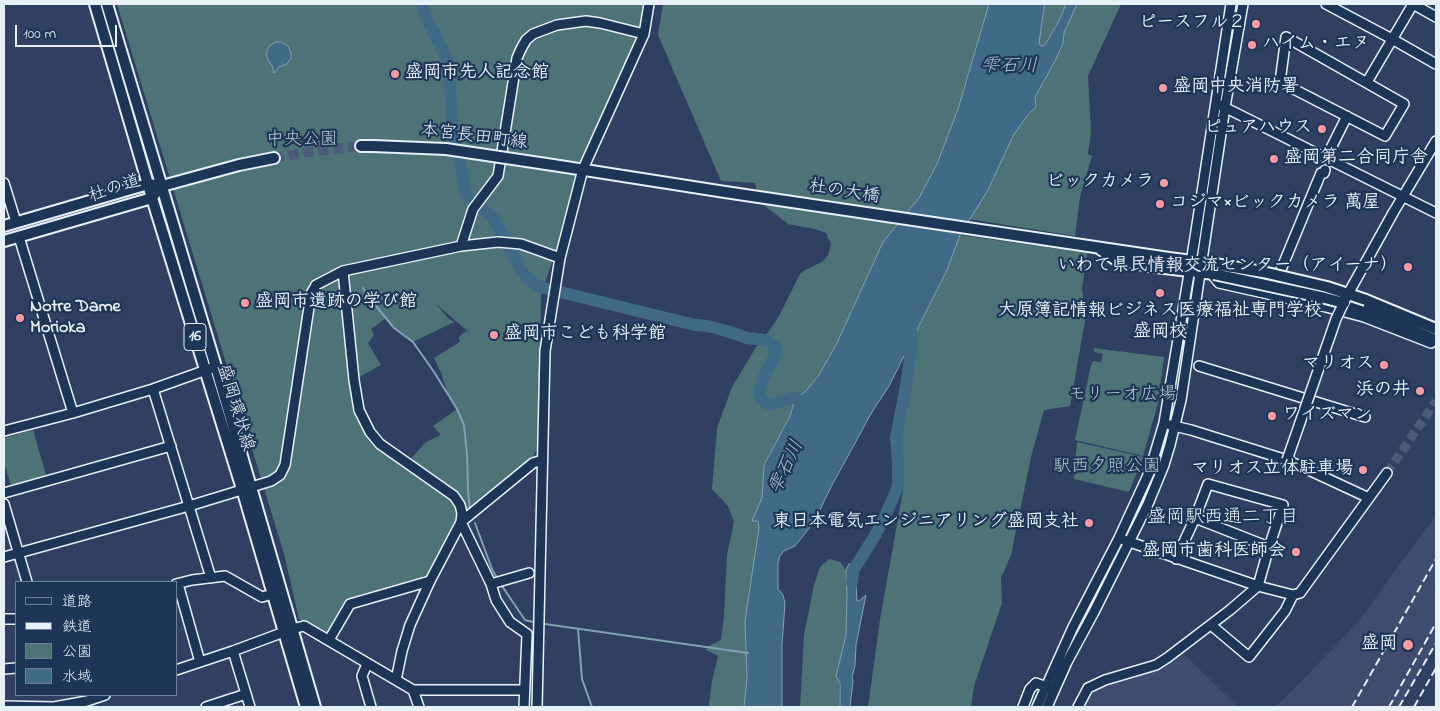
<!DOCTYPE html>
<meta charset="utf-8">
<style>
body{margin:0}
#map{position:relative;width:1440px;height:711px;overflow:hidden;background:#2f4063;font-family:"Indie Flower","Klee One",sans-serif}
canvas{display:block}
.frame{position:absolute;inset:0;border:5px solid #e8f1f8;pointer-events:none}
.legend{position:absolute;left:15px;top:581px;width:162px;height:115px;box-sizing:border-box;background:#1d3557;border:1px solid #6e8097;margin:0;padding:6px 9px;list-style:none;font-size:15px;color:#e8f1f8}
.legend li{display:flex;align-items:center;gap:10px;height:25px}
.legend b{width:25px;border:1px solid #6e8097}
.scale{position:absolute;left:15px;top:25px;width:102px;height:22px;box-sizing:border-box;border:2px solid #e8f1f8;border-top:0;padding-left:6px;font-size:15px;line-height:18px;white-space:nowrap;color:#e8f1f8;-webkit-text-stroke:4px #1d3557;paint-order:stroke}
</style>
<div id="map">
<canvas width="1440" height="711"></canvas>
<div class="frame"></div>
<ul class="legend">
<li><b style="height:6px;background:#1d3557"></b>道路</li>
<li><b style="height:6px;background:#e8f1f8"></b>鉄道</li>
<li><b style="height:14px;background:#4e7376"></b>公園</li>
<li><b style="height:14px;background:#406a88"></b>水域</li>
</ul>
<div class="scale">100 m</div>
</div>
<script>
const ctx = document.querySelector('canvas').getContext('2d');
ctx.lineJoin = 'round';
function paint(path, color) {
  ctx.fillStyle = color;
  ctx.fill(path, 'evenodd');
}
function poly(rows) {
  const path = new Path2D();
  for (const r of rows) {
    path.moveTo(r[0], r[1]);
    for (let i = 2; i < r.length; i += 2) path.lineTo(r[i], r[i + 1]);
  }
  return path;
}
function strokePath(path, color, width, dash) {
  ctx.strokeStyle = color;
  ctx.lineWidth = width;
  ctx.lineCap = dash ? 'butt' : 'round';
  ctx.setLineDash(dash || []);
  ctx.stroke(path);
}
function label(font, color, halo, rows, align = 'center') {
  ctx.font = font + ' "Indie Flower","Klee One",sans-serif';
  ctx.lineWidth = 4.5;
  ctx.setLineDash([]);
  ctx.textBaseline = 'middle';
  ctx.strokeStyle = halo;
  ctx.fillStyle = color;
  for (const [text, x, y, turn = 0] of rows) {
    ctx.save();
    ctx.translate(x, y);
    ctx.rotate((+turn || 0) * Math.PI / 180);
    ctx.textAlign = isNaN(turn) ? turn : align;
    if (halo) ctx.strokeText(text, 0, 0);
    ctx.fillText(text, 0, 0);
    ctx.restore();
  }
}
const built = poly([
 [1436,515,1436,644,1400,707,1273,707,1281,702,1294,689,1358,622],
 [1182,652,1238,707,1083,707,1090,696,1096,690,1104,686,1161,670]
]);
const green = poly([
 [117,4,649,4,644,34,583,169,541,295,538,448,532,458,467,513,458,516,428,577,347,601,329,634,325,635,299,619,284,554],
 [436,304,471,334,466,331,459,337,460,342,434,358,441,373,448,394,457,409,433,426,441,435,426,442,407,463,370,432,354,380,381,365,368,343,374,335,371,329,386,318,394,328,413,342,454,322,448,318],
 [663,4,989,4,958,109,937,164,919,198,883,242,837,343,819,375,806,391,802,393,794,403,790,416,764,465,762,498,753,521,759,521,759,528,745,621,747,678,744,707,709,707,709,705,712,681,718,656,706,650,709,646,721,640,724,616,727,555,734,522,728,506,712,489,717,428,732,387,758,344,769,331,779,316,800,274,805,270,822,262,828,255,831,244,826,233,815,229,788,224,760,202,755,183,721,181,658,35],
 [1045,4,1066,4,1060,19,1045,45,1042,46,1039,44,1042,21],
 [1077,4,1121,4,1088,76,1091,132,1088,154,1092,156,1080,197,1075,236,969,219,1013,136,1027,116,1036,107,1035,97,1055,61,1063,43,1064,33],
 [960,235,1087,253,1082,288,1085,321,1070,406,1044,410,1031,457,1011,555,1001,578,1002,603,974,686,971,707,868,707,880,620,903,490,904,477,901,433,907,406,913,339,947,270],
 [1094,348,1164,357,1158,403,1143,456,1075,440,1091,365,1093,361,1101,362,1103,354,1094,352],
 [33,430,47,478,12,489,4,462,4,438],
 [1077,442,1143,457,1129,492,1074,479],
 [829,559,840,562,846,570,847,596,846,635,836,676,839,684,840,707,800,707,804,635,814,585,820,567]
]);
const water = poly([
 [989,4,1045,4,1042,21,1039,44,1042,46,1045,45,1060,19,1066,4,1077,4,1064,33,1063,43,1055,61,1035,97,1036,107,1027,116,1013,136,988,190,960,235,947,270,889,386,872,412,830,489,814,522,795,546,784,551,780,556,778,563,778,589,783,595,785,603,782,645,782,707,744,707,747,678,745,621,759,528,758,521,752,521,762,498,764,465,790,416,794,403,799,396,806,391,819,375,837,343,883,242,919,198,937,164,958,109,989,4],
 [276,42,281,42,288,46,291,53,291,58,287,64,279,67,274,73,272,65,269,62,266,54,269,46,276,42],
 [849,564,858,571,856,582,857,601,859,601,866,595,856,645,855,666,852,677,853,681,850,707,840,707,840,684,836,676,846,635,847,596,846,570,849,564]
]);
const stream = poly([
 [363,288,371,300,394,328,413,342,434,372,457,409,464,425,467,455,468,490,470,510],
 [475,523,492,569,497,578],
 [502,586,525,620,533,622],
 [545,624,748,653],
 [578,629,582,679,592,707]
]);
const river = poly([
 [423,4,425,15,449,63,452,122,466,194,483,210,492,216,521,269,527,278,533,283,540,287,695,325,708,326,730,332,747,338,764,340,773,344,775,347,775,355,763,379,760,388,760,396,764,402,771,405,795,397,807,410],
 [852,583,853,571,874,537,884,519,898,486,898,463,896,438,906,386,911,350,911,326]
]);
const minorTunnel = poly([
 [1387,473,1436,401]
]);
const majorTunnel = poly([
 [274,158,308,152,361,146]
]);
const minor = poly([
 [1326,4,1392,39,1436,64],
 [1413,4,1436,17],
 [1286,37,1404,104,1385,136,1280,82,1286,37],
 [1367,82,1413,4],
 [1220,105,1436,213],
 [1326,158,1347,116],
 [4,183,16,222],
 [1393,213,1436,141],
 [19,237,73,413],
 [461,246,498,242,521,244,560,258],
 [1215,269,1214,277,1219,283,1326,307,1364,317,1431,343],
 [343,271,354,380,359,410,370,432,380,444,454,496,460,505,462,513,461,522,491,584,496,600,510,622,527,634,524,707],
 [1278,277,1321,173,1324,173,1325,170],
 [1199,366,1365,417],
 [153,389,211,578],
 [1170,425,1191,430,1287,460,1369,498],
 [4,431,73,413,153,389,212,368],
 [4,493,171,446],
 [4,504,27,582],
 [1195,518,1269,547],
 [1124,540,1258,586,1293,595,1300,593,1387,473],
 [4,557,189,506,271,481,280,475,285,465,311,294,316,285,343,271,461,246,473,209,498,176,517,58,521,49,526,40,533,34,557,25,586,21,600,23,644,34],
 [176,584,192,580,225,576,262,597,273,594],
 [178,584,200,662],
 [491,584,529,573],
 [4,619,16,619],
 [1211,625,1249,657,1285,611,1293,595],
 [329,640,350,604,430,581],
 [233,651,250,707],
 [367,664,362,676,371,707],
 [4,669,16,668],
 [176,670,233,651,292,629,304,626,413,690,419,707],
 [396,680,402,651,410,625,430,581,461,522,533,463,542,460],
 [413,690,525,690],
 [4,706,54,707,87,701,105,695],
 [206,707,246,694],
 [537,707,545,351,560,258,583,169,644,34,649,4],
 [1023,707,1030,689,1036,683,1051,689],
 [1037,707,1073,627,1119,538,1149,473,1164,423,1194,244,1231,4],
 [1047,707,1067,662,1094,612,1148,504,1164,465,1170,445,1181,400,1225,107,1243,4],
 [1078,707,1088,688,1105,680,1156,665,1167,658,1230,610,1258,586,1269,547,1283,505,1208,484,1195,518,1176,559]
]);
const major = poly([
 [95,4,152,198,242,489,306,707],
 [107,4,216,367,315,707],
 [361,146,373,146],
 [553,165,725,192,1169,258,1215,264],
 [4,226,148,184,162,186,239,165,274,158],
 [4,241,152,198,156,192],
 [1100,249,1115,259,1148,266,1214,274],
 [1366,300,1436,329],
 [1344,303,1364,309,1436,340]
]);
const rail = poly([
 [1352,707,1436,559],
 [1389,707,1436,623],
 [1399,707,1436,643],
 [1414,707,1436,668]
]);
const minorBridge = poly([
 [1287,460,1336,319,1348,294,1393,213]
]);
const majorBridge = poly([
 [373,146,446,149,553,165],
 [1215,264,1263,272,1327,287,1366,300],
 [1214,274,1325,298,1344,303]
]);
const markers = [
 [1256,24,5,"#ff9aa2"],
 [1252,45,5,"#ff9aa2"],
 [395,74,5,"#ff9aa2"],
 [1163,88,5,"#ff9aa2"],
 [1322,129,5,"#ff9aa2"],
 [1274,159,5,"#ff9aa2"],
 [1164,183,5,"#ff9aa2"],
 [1160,204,5,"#ff9aa2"],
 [1408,267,5,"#ff9aa2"],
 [1160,293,5,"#ff9aa2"],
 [245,303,5,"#ff9aa2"],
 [20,318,5,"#ff9aa2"],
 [494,335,5,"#ff9aa2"],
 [1384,365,5,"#ff9aa2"],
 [1420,391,5,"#ff9aa2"],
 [1272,416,5,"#ff9aa2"],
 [1363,470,5,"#ff9aa2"],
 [1089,523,5,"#ff9aa2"],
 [1296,552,5,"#ff9aa2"],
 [1408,645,6,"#ff9aa2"]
];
const shields = [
 [195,337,22]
];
const shieldNames = [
 ["16",195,337]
];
const poiNames = [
 ["ピースフル２",1246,24],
 ["ハイム・エヌ",1262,45,"left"],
 ["盛岡市先人記念館",405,74,"left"],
 ["盛岡中央消防署",1173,88,"left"],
 ["ピュアハウス",1312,129],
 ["盛岡第二合同庁舎",1284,159,"left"],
 ["ビックカメラ",1154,183],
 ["コジマ×ビックカメラ 萬屋",1170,204,"left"],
 ["いわて県民情報交流センター（アイーナ）",1398,267],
 ["盛岡市遺跡の学び館",255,303,"left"],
 ["Notre Dame",30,308,"left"],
 ["Morioka",30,329,"left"],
 ["大原簿記情報ビジネス医療福祉専門学校",1160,312,"center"],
 ["盛岡校",1160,333,"center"],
 ["盛岡市こども科学館",504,335,"left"],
 ["マリオス",1374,365],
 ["浜の井",1410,391],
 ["ワイズマン",1282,416,"left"],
 ["マリオス立体駐車場",1353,470],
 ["東日本電気エンジニアリング盛岡支社",1079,523],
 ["盛岡市歯科医師会",1286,552],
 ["盛岡",1397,645]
];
const streetNames = [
 ["本宮長田町線",474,138,7],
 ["杜の道",115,190,-18],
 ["杜の大橋",844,193,9],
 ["盛岡環状線",234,408,73]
];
const parkNames = [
 ["中央公園",302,141],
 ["モリーオ広場",1122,396],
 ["駅西夕照公園",1107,468]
];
const waterNames = [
 ["雫石川",1009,68],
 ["雫石川",788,468,-65]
];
const neighbourhoodNames = [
 ["盛岡駅西通二丁目",1223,519]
];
paint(built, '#3f4c6f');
paint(green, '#4e7376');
paint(water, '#406a88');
strokePath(water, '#83a0b5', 1);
strokePath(stream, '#83a0b5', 2);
strokePath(river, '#406a88', 12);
strokePath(minorTunnel, '#4b5b79', 9, [9, 4.5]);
strokePath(majorTunnel, '#4b5b79', 10, [10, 5]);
strokePath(minor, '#e8f1f8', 12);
strokePath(major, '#e8f1f8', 14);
strokePath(minor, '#1d3557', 9);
strokePath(major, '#1d3557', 10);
strokePath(rail, '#e8f1f8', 2, [8, 4]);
strokePath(minorBridge, '#e8f1f8', 12, []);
strokePath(majorBridge, '#e8f1f8', 14, []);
strokePath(minorBridge, '#1d3557', 9);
strokePath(majorBridge, '#1d3557', 10);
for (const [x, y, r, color] of markers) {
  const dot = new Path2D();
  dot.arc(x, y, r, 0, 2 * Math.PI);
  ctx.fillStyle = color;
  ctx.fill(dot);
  strokePath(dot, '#1d3557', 2);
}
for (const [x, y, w] of shields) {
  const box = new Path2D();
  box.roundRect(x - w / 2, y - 13.5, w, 27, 4);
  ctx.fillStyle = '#1d3557';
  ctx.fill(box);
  strokePath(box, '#e8f1f8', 1);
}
label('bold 16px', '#e8f1f8', null, shieldNames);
label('bold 18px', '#e8f1f8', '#1d3557', poiNames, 'right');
label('18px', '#e8f1f8', '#1d3557', streetNames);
label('18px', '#b2c5ca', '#1d3557', parkNames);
label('italic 19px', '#adc2d1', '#1d3557', waterNames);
label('19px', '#e8f1f8', '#1d3557', neighbourhoodNames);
</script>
